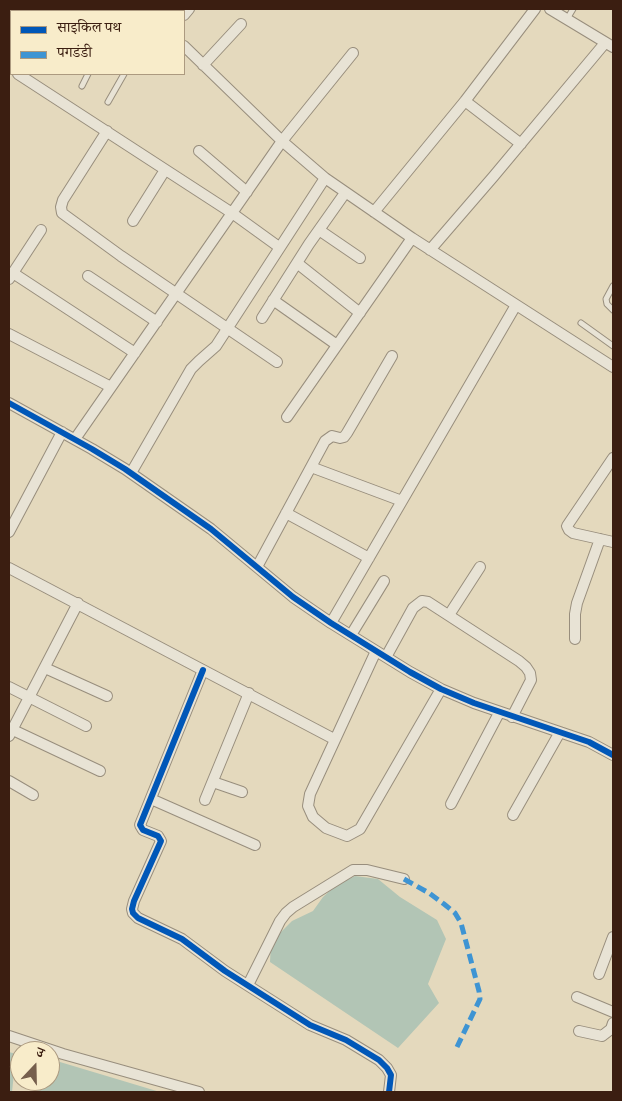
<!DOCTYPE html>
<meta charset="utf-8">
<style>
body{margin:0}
#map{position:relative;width:622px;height:1101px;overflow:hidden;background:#e4d9bd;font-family:"IM FELL DW Pica","Noto Serif Devanagari",serif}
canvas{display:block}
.frame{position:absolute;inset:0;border:10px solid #3b1e11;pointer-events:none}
.legend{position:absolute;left:10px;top:10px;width:175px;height:65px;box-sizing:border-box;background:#f8ecca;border:1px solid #ac9a80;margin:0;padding:6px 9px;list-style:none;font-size:15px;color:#3b1e11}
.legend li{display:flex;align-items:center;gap:10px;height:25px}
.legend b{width:25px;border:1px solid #ac9a80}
.north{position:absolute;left:10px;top:1041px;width:50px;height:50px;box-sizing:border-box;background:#f8ecca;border:1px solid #ac9a80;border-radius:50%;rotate:21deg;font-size:14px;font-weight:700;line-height:20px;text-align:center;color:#3b1e11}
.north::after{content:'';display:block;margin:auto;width:18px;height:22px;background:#765f4d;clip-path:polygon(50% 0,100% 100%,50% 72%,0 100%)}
</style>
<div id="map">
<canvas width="622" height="1101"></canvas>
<div class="frame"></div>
<ul class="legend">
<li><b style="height:6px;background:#0057b8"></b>साइकिल पथ</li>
<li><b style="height:6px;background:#3e94d3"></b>पगडंडी</li>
</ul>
<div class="north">उ</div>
</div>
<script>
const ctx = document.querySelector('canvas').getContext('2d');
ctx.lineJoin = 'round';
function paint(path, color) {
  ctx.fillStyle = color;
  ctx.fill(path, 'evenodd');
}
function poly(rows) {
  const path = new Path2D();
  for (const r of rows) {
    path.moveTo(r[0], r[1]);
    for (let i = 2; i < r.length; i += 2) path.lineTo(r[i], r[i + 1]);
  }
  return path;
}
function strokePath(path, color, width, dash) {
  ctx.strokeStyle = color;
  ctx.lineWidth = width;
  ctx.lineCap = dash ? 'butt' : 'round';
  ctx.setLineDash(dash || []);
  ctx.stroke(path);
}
const water = poly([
 [355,876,378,879,400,897,437,920,446,939,428,984,439,1003,398,1048,270,962,271,942,292,921,313,911,323,897,336,885],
 [9,1052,16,1054,12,1092,9,1091],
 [50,1059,160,1092,34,1092,32,1081,50,1081]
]);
const service = poly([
 [114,11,115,9],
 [567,19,573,9],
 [82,86,88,74],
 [108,102,124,74],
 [613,286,606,299,607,304,613,310],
 [581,323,613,346]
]);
const minor = poly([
 [146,9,149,11],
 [550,9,613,47],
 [184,15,189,9],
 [184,46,282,141,325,178,412,238,613,367],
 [203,65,241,24],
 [9,67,11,69],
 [18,74,232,213,279,247],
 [465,101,521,144],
 [107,131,63,200,61,207,62,213,121,256,277,362],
 [199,151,247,192],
 [374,212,465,101,535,9],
 [133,221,165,170],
 [319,230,360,258],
 [430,250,493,177,605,43],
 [297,263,360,313],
 [13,273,135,353],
 [88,276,157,322],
 [9,279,41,230],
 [273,300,337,345],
 [262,318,309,244,345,193],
 [9,334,111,387],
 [9,403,92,449,125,469,211,529,293,597,331,623,410,672,441,689,474,703,589,742,613,755],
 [287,417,412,238],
 [75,439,282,141,353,53],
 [613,458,567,526,569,530,573,533,613,542],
 [311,467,402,501],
 [131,473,191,369,199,361,216,346,325,178],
 [286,513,369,558],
 [9,532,62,432],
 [257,567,325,441,332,436,340,438,344,437,347,433,392,356],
 [9,568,334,739],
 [449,615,480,567],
 [331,623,516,305],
 [351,635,384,581],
 [575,639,575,614,577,603,600,539],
 [376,651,310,794,308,806,313,817,326,828,347,836,360,829,441,689],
 [386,657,413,608,422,601,428,602,519,661,526,667,530,673,531,680,512,717],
 [45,668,107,696],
 [203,670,140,825,143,830,158,836,161,841,134,901,132,909,133,913,138,918,182,939,225,971,310,1025,346,1040,379,1060,387,1068,391,1075,389,1092],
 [9,687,86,726],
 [13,730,100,771],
 [9,736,78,603],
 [9,781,33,795],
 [213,782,242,792],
 [151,799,255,845],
 [205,800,249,693],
 [451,804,499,713],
 [513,815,560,732],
 [599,974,613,937],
 [248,985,280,921,286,913,293,907,353,870,367,870,404,879],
 [577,997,613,1012],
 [579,1031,602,1036,611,1029,613,1023],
 [9,1036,63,1054,199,1092]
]);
const quiet = poly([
 [404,879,429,893,444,904,455,913,461,923,479,991,480,999,457,1047]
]);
const cycleway = poly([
 [9,403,92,449,125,469,211,529,293,597,331,623,410,672,441,689,474,703,589,742,613,755],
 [203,670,140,825,143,830,158,836,161,841,134,901,132,909,133,913,138,918,182,939,225,971,310,1025,346,1040,379,1060,387,1068,391,1075,389,1092]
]);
paint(water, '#b2c5b5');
strokePath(service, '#988e7d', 7);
strokePath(minor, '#988e7d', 12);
strokePath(service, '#e8e3d5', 5);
strokePath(minor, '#e8e3d5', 10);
strokePath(quiet, '#3e94d3', 5, [10, 5]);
strokePath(cycleway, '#0057b8', 6);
</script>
